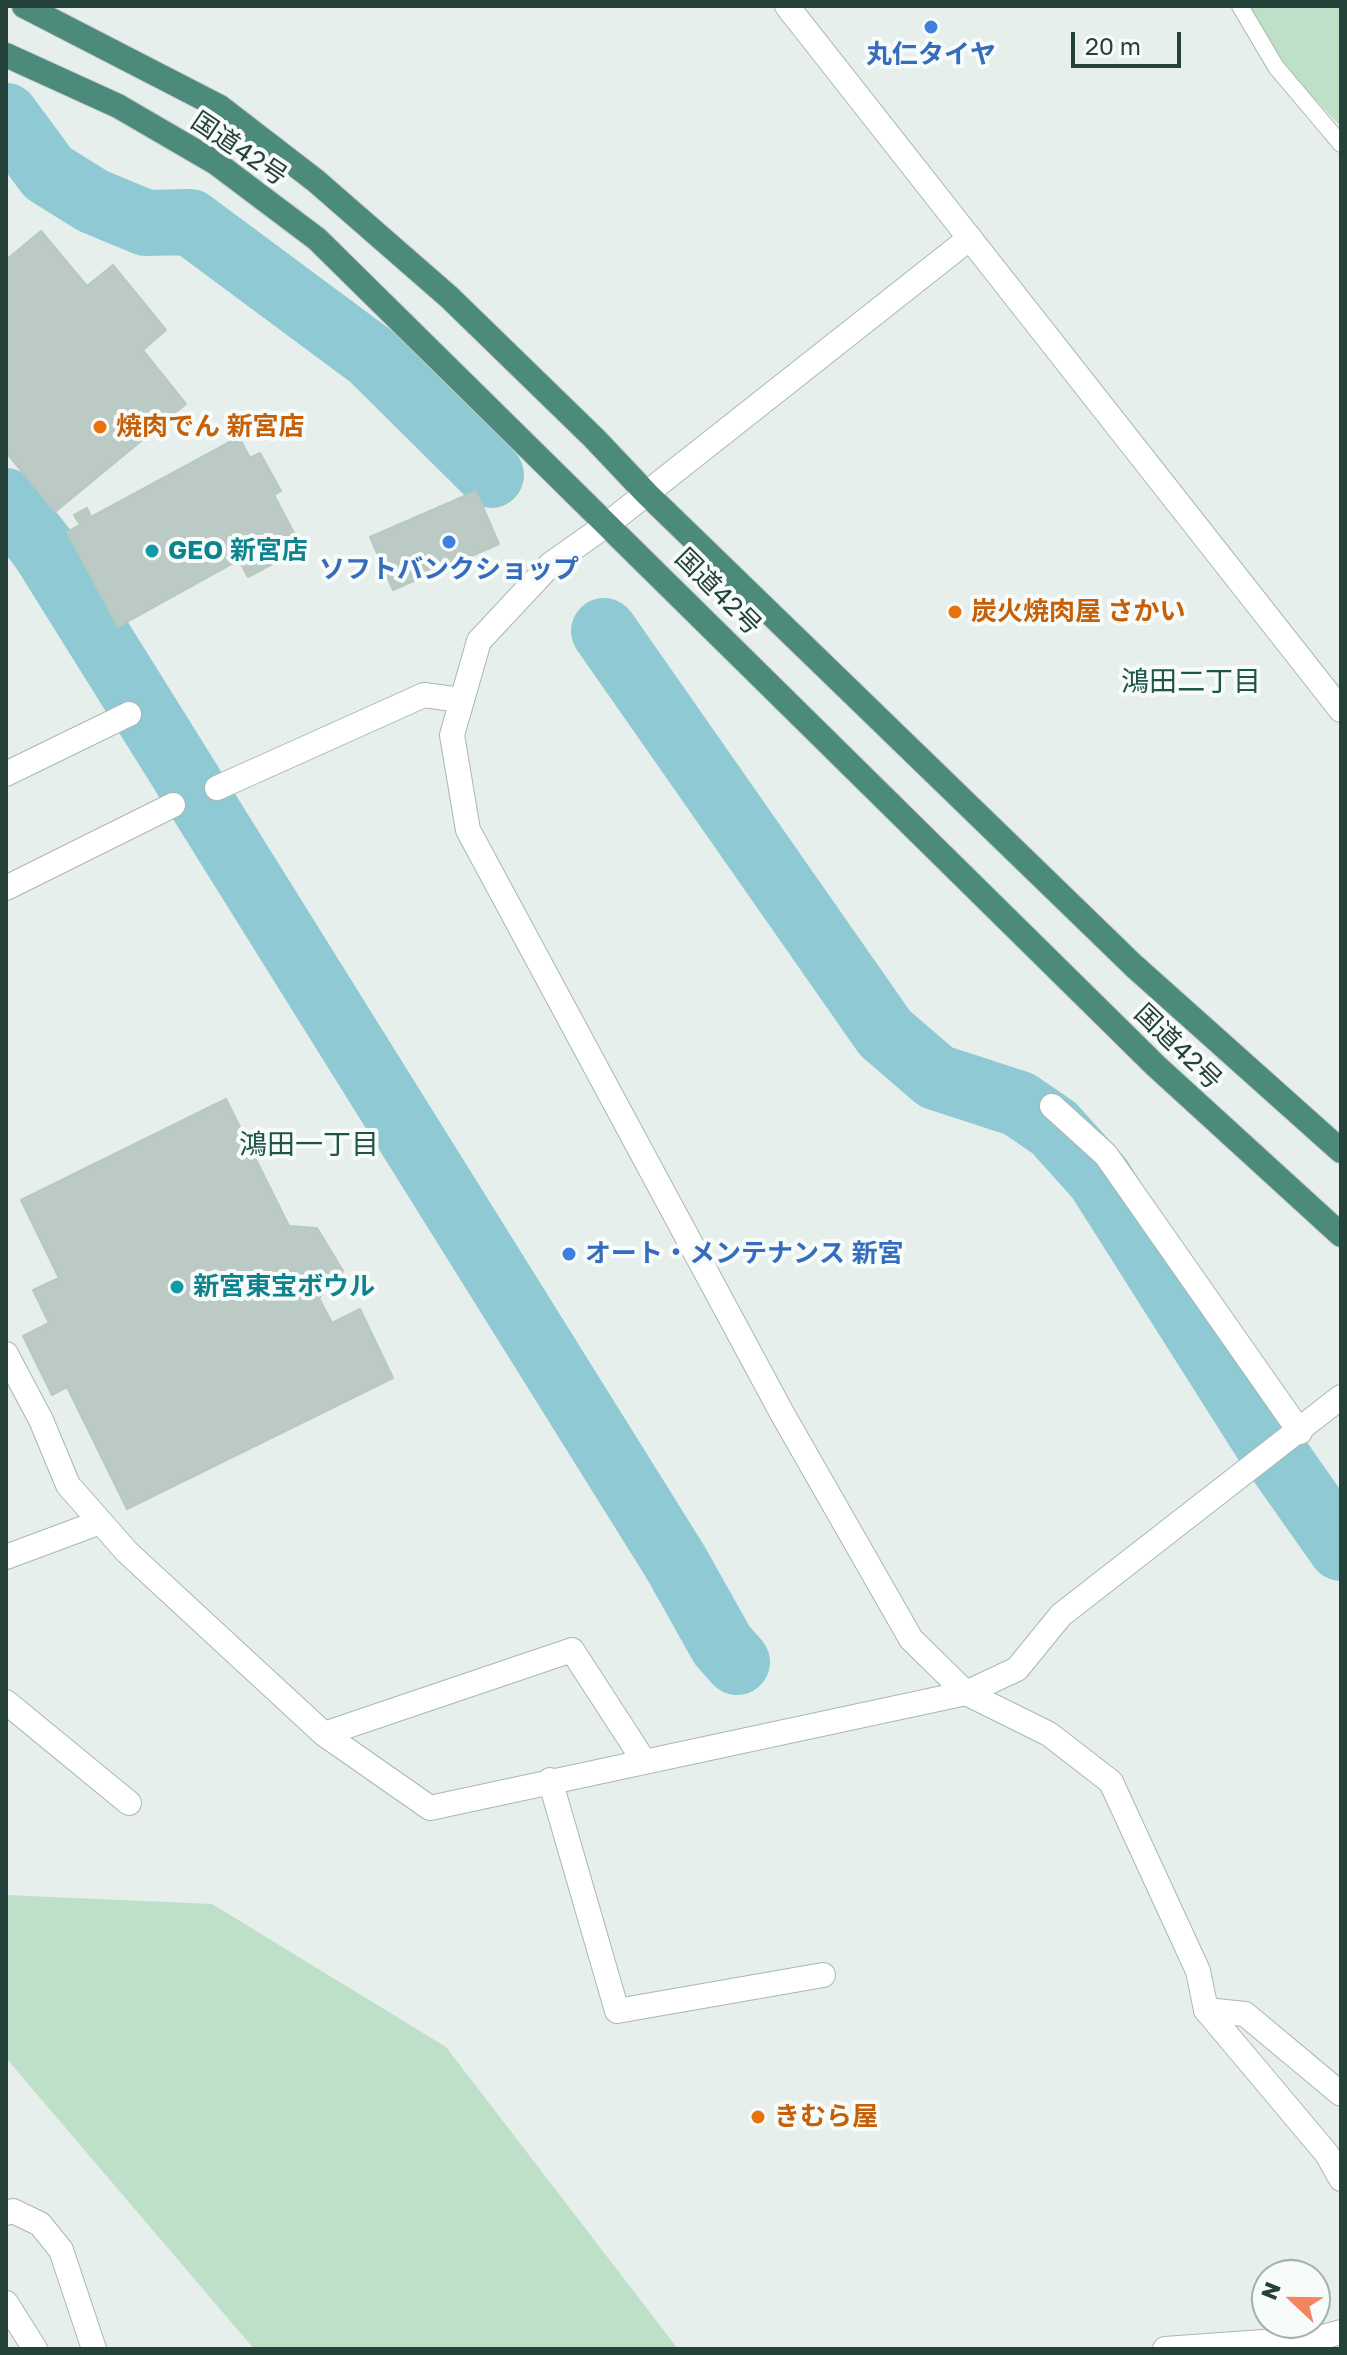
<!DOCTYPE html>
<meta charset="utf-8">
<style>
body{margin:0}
#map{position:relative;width:1347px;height:2355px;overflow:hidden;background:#e6efeb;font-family:"Golos Text",sans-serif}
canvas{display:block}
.frame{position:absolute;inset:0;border:8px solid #24423a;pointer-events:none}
.north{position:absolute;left:1251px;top:2259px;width:80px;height:80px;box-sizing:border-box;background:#f7fbf9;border:2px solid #a3b1ad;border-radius:50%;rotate:292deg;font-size:22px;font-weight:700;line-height:32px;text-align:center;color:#24423a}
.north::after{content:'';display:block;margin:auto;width:28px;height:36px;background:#f4845f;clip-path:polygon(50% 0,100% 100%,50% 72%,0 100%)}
.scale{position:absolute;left:1071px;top:32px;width:110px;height:36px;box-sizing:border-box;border:4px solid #24423a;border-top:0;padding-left:10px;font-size:24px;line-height:28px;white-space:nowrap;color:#24423a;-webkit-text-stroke:6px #f7fbf9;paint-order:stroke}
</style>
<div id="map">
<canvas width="1347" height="2355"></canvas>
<div class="frame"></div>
<div class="north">N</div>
<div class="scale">20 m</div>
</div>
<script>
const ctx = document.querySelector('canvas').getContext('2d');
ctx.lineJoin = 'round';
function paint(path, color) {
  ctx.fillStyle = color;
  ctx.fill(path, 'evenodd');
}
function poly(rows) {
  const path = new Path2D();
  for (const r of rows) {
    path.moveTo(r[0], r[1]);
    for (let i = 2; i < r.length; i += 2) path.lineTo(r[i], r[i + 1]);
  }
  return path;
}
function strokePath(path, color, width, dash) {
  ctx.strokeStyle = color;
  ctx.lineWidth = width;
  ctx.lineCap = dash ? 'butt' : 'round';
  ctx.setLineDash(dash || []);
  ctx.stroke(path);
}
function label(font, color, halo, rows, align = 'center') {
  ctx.font = font + ' "Golos Text","Noto Sans JP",sans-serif';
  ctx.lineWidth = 8;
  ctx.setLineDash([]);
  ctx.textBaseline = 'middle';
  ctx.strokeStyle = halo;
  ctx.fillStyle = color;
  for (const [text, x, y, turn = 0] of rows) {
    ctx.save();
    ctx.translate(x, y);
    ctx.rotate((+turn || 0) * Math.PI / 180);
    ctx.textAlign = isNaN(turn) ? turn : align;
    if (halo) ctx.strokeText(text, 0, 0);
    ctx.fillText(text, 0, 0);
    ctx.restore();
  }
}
const green = poly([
 [1235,6,1341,6,1341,127,1289,71],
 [6,1895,212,1904,446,2047,678,2349,254,2349,6,2058]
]);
const river = poly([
 [6,116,48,173,93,201,146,223,190,222,372,357,491,475],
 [6,501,44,550,676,1563,722,1645,737,1662],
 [604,631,885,1033,936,1077,1019,1104,1054,1128,1099,1178,1265,1440,1341,1548]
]);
const building = poly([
 [41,231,87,286,113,265,166,330,143,350,186,404,55,512,6,452,6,260,41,231],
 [239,437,250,458,260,453,281,491,274,495,302,548,248,577,239,560,118,627,67,532,80,525,74,515,87,508,91,517,239,437],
 [476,491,499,544,393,590,370,537,476,491],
 [226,1099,289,1226,317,1228,343,1271,319,1298,332,1323,360,1309,393,1378,127,1509,67,1387,52,1395,23,1336,49,1323,33,1290,59,1278,21,1200,226,1099]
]);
const service = poly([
 [1240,6,1276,67,1341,144]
]);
const minor = poly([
 [609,523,970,238],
 [6,774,129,714],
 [217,788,424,695,461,700],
 [6,888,173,805],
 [1052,1106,1106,1155,1300,1432],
 [6,1354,41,1420,68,1485,127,1552,324,1734,430,1808,966,1693,1017,1669,1061,1615,1341,1397],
 [6,1557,100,1522],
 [6,1702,129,1803],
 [324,1734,572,1650,644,1761],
 [550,1780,617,2011,823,1975],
 [1206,2010,1245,2014,1341,2094],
 [6,2213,13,2211,40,2224,61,2250,94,2349],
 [6,2303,35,2349],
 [1165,2349,1319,2338,1341,2332]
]);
const tertiary = poly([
 [787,6,1341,710],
 [609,523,551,564,479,641,452,735,468,830,783,1415,911,1639,966,1693,1049,1734,1111,1782,1198,1971,1206,2010,1327,2154,1341,2179]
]);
const trunk = poly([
 [24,6,220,107,316,181,449,297,594,438,647,494,1134,966,1341,1151],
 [6,55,118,106,216,163,317,239,1156,1066,1341,1235]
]);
const markers = [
 [931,27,8,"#3f7fe0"],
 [100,427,8,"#e8710a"],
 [449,542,8,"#3f7fe0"],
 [152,551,8,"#0f9aa8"],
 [955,612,8,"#e8710a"],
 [569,1254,8,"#3f7fe0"],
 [177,1287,8,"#0f9aa8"],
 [758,2117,8,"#e8710a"]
];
const shopNames = [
 ["丸仁タイヤ",931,55],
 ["ソフトバンクショップ",449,570],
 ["オート・メンテナンス 新宮",585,1254,"left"]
];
const streetNames = [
 ["国道42号",239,149,34],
 ["国道42号",718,592,45],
 ["国道42号",1178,1047,44]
];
const foodNames = [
 ["焼肉でん 新宮店",116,427],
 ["炭火焼肉屋 さかい",971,612],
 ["きむら屋",774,2117]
];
const cultureNames = [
 ["GEO 新宮店",168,551],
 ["新宮東宝ボウル",193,1287]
];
const neighbourhoodNames = [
 ["鴻田二丁目",1191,682],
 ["鴻田一丁目",309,1145]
];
paint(green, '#bfe0c8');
strokePath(river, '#8ec9d4', 66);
paint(building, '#bbcac4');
strokePath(building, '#b8c9c2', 2);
strokePath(service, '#a8b8b2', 18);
strokePath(minor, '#a8b8b2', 26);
strokePath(tertiary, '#a8b8b2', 26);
strokePath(trunk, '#c2cac8', 26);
strokePath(service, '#fff', 16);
strokePath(minor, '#fff', 24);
strokePath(tertiary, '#fff', 24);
strokePath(trunk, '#4c8a7c', 24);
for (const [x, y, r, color] of markers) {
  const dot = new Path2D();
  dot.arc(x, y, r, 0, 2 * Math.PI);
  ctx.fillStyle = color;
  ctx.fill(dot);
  strokePath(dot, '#f7fbf9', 3);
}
label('bold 26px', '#366cbe', '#f7fbf9', shopNames);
label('26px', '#24423a', '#f7fbf9', streetNames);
label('bold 26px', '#c56008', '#f7fbf9', foodNames, 'left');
label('bold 26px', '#0d838f', '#f7fbf9', cultureNames, 'left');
label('28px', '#1f5548', '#f7fbf9', neighbourhoodNames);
</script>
